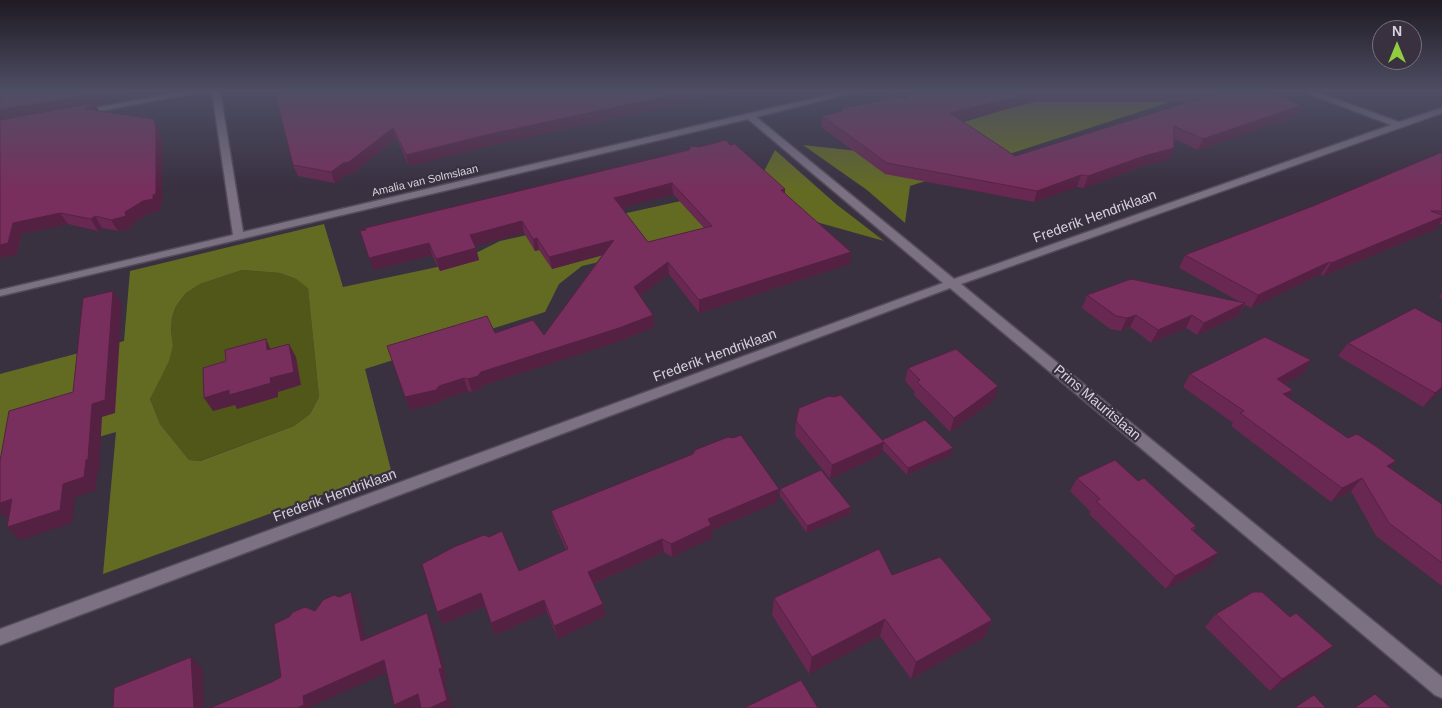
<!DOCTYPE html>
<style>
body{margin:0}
#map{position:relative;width:1442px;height:708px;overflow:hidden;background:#393040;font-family:Arial,sans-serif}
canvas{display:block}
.north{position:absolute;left:1372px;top:20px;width:50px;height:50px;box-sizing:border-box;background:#393040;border:1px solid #78717e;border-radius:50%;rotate:0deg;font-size:14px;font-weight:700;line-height:20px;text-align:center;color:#d7d2dc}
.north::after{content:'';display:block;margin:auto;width:18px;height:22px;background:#91cd3f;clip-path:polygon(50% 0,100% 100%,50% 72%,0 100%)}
</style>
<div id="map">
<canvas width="1442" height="708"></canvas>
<div class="north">N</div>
</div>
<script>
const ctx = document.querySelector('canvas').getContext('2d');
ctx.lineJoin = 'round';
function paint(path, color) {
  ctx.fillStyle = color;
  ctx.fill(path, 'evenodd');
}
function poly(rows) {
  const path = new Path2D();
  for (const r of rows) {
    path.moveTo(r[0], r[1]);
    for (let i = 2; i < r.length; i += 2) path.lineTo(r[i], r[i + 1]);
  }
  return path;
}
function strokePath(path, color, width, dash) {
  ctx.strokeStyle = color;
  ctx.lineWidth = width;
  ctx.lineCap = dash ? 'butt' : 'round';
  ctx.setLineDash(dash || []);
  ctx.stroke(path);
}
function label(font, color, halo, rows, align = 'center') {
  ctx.font = font + ' Arial,sans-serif';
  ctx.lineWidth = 4.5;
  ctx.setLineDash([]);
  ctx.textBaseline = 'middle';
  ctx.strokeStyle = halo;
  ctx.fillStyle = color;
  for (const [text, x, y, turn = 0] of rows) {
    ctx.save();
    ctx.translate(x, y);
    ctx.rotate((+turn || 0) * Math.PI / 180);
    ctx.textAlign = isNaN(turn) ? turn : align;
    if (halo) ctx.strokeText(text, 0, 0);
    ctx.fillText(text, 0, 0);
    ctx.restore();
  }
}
const green = poly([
 [242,270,280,273,296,279,308,287,319,397,310,414,294,426,199,461,189,460,160,424,150,399,173,345,171,331,172,317,176,306,186,293,200,284]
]);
const forest = poly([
 [1065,91,1192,100,1170,102,910,186,905,223,867,190,803,145,867,152],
 [775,150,836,204,884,241,795,216,582,266,559,284,545,312,365,369,391,470,103,574,116,432,0,465,0,374,124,341,130,271,324,224,343,287,456,263,500,241,699,197,761,177],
 [242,270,280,273,296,279,308,288,319,397,310,414,294,426,200,461,189,460,160,424,150,399,169,361,173,345,171,331,172,317,176,306,186,293,200,284]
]);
const street = poly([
 [186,91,205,91,84,114,80,112,84,110,186,91],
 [212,91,220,91,243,232,845,91,860,91,756,117,954,279,1391,125,1302,91,1314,91,1399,122,1442,108,1442,113,961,284,1442,677,1442,698,1435,695,950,288,0,645,0,629,943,283,748,119,0,296,0,290,233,235,212,91]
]);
const wall = poly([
 [0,91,128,91,115,102,96,105,99,111,160,129,162,140,162,205,160,206,159,211,150,212,132,224,132,228,118,231,102,228,98,231,68,224,21,234,17,254,0,258],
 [286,91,732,91,718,95,488,146,409,166,396,138,353,173,347,174,335,183,298,176,293,165],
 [1266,91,1297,116,1198,150,1174,139,1169,159,1140,167,1084,188,1077,187,1034,202,885,174,821,127,822,116,907,98,920,92],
 [1035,102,1188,102,1015,156,961,120],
 [730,145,785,189,785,194,850,264,699,313,669,274,640,296,653,315,654,327,620,341,484,385,482,388,472,392,468,391,443,399,441,402,410,410,495,333,544,335,602,255,552,269,539,250,535,251,524,233,475,246,479,260,440,271,432,255,374,270,360,231,699,147],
 [673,194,704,228,648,242,622,208],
 [1442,152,1442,224,1439,224,1436,229,1323,276,1321,274,1251,308,1245,305,1238,316,1197,335,1186,328,1151,343,1130,327,1121,331,1110,329,1082,308,1087,295,1240,302,1179,268,1185,255,1313,206],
 [1442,293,1442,299,1439,297],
 [1348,343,1442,389,1423,407,1338,356],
 [908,368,994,400,950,432,914,395,915,392,905,381],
 [1190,374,1303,374,1284,384,1293,390,1288,397,1442,504,1442,586,1376,536,1351,491,1331,502,1231,426,1233,423,1183,387],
 [796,421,882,440,951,455,907,475,882,449,881,455,830,479,795,435],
 [1077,478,1138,481,1196,526,1193,531,1209,566,1166,589,1089,514,1091,512,1070,491],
 [780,489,851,507,850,514,807,533,780,496],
 [778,502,712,530,712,538,672,557,664,552,593,584,603,604,605,616,558,639,547,612,495,635,485,606,443,624,437,612,519,571,566,550,554,523,551,511],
 [892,575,992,620,985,637,911,679,880,636,809,674,772,615,774,598],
 [1216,614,1290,617,1319,659,1270,691,1205,627]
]);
const shadedWall = poly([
 [110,91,128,91,115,102,96,105,100,113,0,122,0,110],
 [691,91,732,91,718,95,488,146,409,166,406,155,486,135],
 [1038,92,1035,102,948,123,950,113],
 [1302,105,1297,116,1198,150,1203,139],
 [154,119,160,129,162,140,162,205,160,206,159,211,150,212,132,224,132,228,118,231,111,220,125,212],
 [393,128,396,138,353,173,347,174,335,183,331,172],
 [1174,148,1169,159,1140,167,1084,188,1088,176,1144,156],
 [1081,175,1077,187,1034,202,1037,191],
 [672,183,673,194,615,210,614,198],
 [785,189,785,200,781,190],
 [60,213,68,224,21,234,17,254,0,258,0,245,13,223],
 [95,216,102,228,98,231,91,219],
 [1442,217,1442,220,1436,229,1323,276,1331,263],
 [522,221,524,233,473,247,470,235],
 [537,238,539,250,535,251,533,239],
 [614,240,615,252,552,269,549,257],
 [429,243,432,255,374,270,369,258],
 [476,248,479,260,440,271,436,259],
 [851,252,850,264,699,313,699,300],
 [668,262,669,274,635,300,634,287],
 [1329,262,1321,274,1251,308,1258,295],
 [113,291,122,303,115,413,102,417,99,472,97,473,96,490,75,497,72,523,20,540,7,527,63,484,86,460,92,404],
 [1245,303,1238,316,1197,335,1204,323],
 [653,315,654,327,620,341,484,385,482,388,472,392,468,379,481,372],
 [1136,315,1130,327,1121,331,1127,318],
 [1192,315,1186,328,1151,343,1158,330],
 [266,339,272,352,267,350],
 [289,344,296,357,301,385,278,392,278,397,237,409,235,405,213,411,204,398],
 [1311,360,1303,374,1268,392,1277,379],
 [464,378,468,391,443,399,441,402,410,410,405,397],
 [998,386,994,400,950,432,954,418],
 [1442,387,1442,389,1423,407,1435,393],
 [1293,390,1284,403,1283,394],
 [884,442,881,455,830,479,832,465],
 [953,448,951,455,907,475,908,468],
 [1396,461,1385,474,1387,466],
 [1362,478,1351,491,1331,502,1342,488],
 [779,489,778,502,712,530,712,538,672,557,671,544,708,519],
 [12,499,25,512,5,518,0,513,0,503],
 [851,507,850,514,807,533,807,526],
 [662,539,664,552,590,585,588,572],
 [1218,553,1209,566,1166,589,1175,576],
 [351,592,358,603,368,652,361,641],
 [481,593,485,606,443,624,437,612],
 [544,600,547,612,495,635,491,623],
 [603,604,605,616,558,639,554,626],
 [427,613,433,625,447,679,444,680,452,708,430,708,439,669],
 [885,619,880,636,809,674,812,657],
 [992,620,985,637,911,679,916,662],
 [1333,646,1319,659,1270,691,1282,679],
 [191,657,202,668,204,708,194,708],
 [384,660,391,671,312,706,312,708,297,708,303,696],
 [418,694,424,705,418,708,396,708,394,705]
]);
const building = poly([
 [0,91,110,91,0,110,0,91],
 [286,91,691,91,486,135,406,155,393,128,349,162,343,163,331,172,293,165,276,97,286,91],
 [911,91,918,91,920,92,923,91,1266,91,1302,105,1203,139,1174,126,1174,148,1144,156,1088,176,1081,175,1037,191,887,163,822,116,842,111,843,108,888,99,890,96,907,98,911,91],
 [1038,92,1221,92,1015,156,950,113,1038,92],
 [94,103,85,109,154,119,156,129,156,194,153,195,153,199,143,201,125,212,126,216,111,220,95,216,91,219,60,213,13,223,8,243,0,245,0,120,94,103],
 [726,140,730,145,735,144,785,189,781,190,851,252,699,300,668,262,634,287,653,315,619,328,481,372,478,376,468,379,464,378,439,386,436,390,405,397,387,346,487,316,495,333,533,320,544,335,614,240,549,257,537,238,533,239,522,221,470,235,476,248,436,259,429,243,369,258,360,231,366,230,365,228,689,150,691,146,699,147,726,140],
 [672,183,712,226,648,242,614,198,672,183],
 [1442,152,1442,211,1431,211,1442,215,1442,217,1331,263,1329,262,1258,295,1185,255,1313,206,1442,152],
 [1131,279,1245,303,1204,323,1192,315,1158,330,1136,315,1127,318,1116,316,1087,295,1131,279],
 [113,291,105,400,92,404,88,459,86,460,84,477,63,484,60,510,7,527,12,499,0,503,0,461,9,411,73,392,83,298,113,291],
 [1415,308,1442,323,1442,387,1435,393,1348,343,1415,308],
 [1265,337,1311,360,1277,379,1293,390,1283,394,1348,438,1357,434,1377,447,1396,461,1387,466,1442,504,1442,563,1389,523,1362,478,1342,488,1240,413,1244,411,1190,374,1265,337],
 [266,339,267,350,289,344,294,372,270,378,271,383,229,395,229,390,204,398,203,368,226,361,225,350,266,339],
 [956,349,998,386,954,418,917,382,920,380,908,368,956,349],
 [841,395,884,442,832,465,796,421,799,408,829,396,834,397,841,395],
 [925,420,953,448,908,468,882,440,925,420],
 [741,435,779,489,708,519,711,525,671,544,662,539,588,572,603,604,554,626,544,600,491,623,481,593,437,612,422,564,454,547,484,535,489,537,502,531,519,571,568,549,551,511,693,454,695,450,728,437,733,438,741,435],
 [1115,460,1138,481,1144,478,1196,526,1191,529,1218,553,1175,576,1096,501,1100,499,1077,478,1115,460],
 [821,470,851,507,807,526,780,489,821,470],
 [879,549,892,575,940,557,992,620,916,662,885,619,812,657,774,598,879,549],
 [351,592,361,641,427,613,442,668,439,669,447,700,430,708,421,708,418,694,394,705,384,660,303,696,304,705,297,708,210,708,272,682,281,677,274,624,289,617,293,612,305,607,315,611,323,600,334,595,339,597,351,592],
 [1253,592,1262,592,1290,617,1296,613,1333,646,1282,679,1216,614,1253,592],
 [191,657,194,708,113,708,114,688,191,657],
 [801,680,818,708,744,708,801,680],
 [1375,694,1391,708,1354,708,1375,694],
 [1314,695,1326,708,1294,708,1314,695]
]);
const farStreetnames = [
 ["Amalia van Solmslaan",425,181,-13]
];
const streetNames = [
 ["Frederik Hendriklaan",1095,217,-20],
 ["Frederik Hendriklaan",715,356,-20],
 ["Prins Mauritslaan",1097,403,40],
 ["Frederik Hendriklaan",335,496,-20]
];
paint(green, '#505718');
paint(forest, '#636b23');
strokePath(street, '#534c59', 3);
paint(street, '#7b7183');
paint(wall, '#682851');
paint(shadedWall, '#552142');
paint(building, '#792f5e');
strokePath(building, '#552142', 1);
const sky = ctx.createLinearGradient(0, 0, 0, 190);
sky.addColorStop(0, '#1f1a23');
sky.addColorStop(0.48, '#4e4e64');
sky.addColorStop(1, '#4e4e6400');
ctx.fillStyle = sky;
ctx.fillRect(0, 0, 1442, 190);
label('11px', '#d7d2dc', '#393040', farStreetnames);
label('14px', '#d7d2dc', '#393040', streetNames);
</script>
